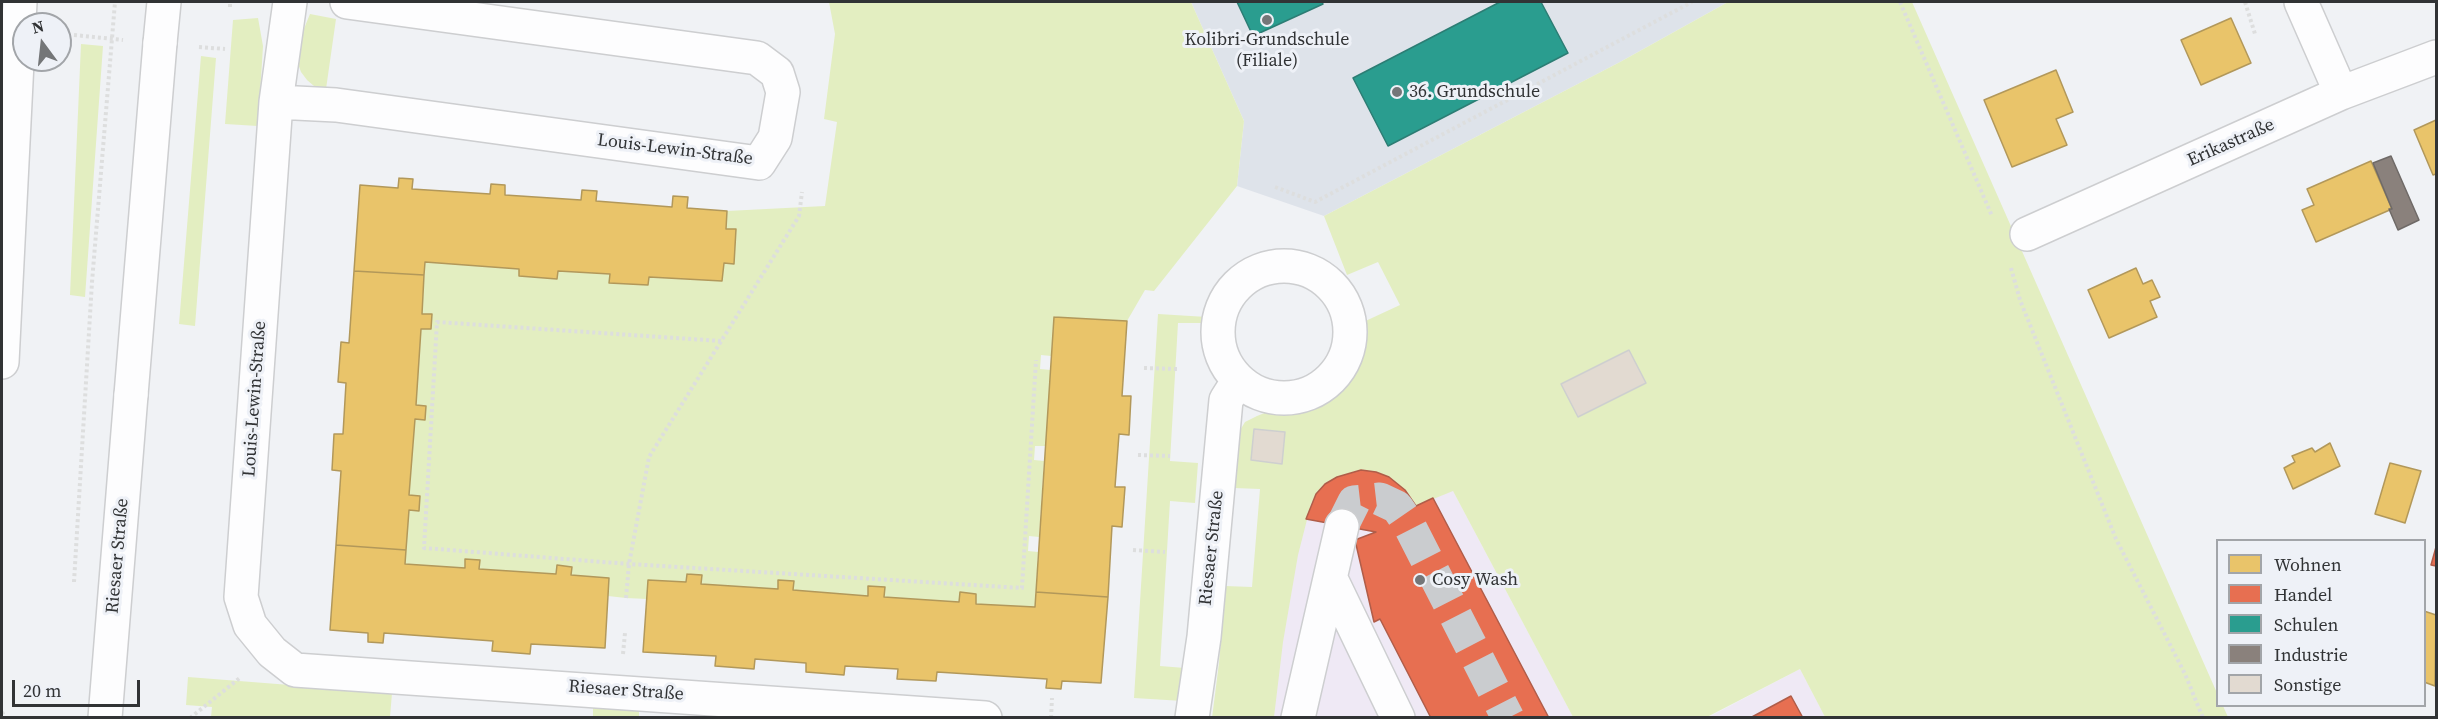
<!DOCTYPE html>
<meta charset="utf-8">
<style>
body{margin:0}
#map{position:relative;width:2438px;height:719px;overflow:hidden;background:#f0f2f5;font-family:"Source Serif 4",serif}
canvas{display:block}
.frame{position:absolute;inset:0;border:3px solid #313335;pointer-events:none}
.legend{position:absolute;left:2216px;top:539px;width:210px;height:168px;box-sizing:border-box;background:#eef1f7;border:2px solid #a2a5a9;margin:0;padding:8px 10px;list-style:none;font-size:18px;color:#313335}
.legend li{display:flex;align-items:center;gap:12px;height:30px}
.legend b{width:30px;border:2px solid #a2a5a9}
.north{position:absolute;left:12px;top:12px;width:60px;height:60px;box-sizing:border-box;background:#eef1f7;border:2px solid #a2a5a9;border-radius:50%;rotate:345deg;font-size:16px;font-weight:700;line-height:24px;text-align:center;color:#313335}
.north::after{content:'';display:block;margin:auto;width:21px;height:27px;background:#747678;clip-path:polygon(50% 0,100% 100%,50% 72%,0 100%)}
.scale{position:absolute;left:12px;top:680px;width:128px;height:27px;box-sizing:border-box;border:3px solid #313335;border-top:0;padding-left:8px;font-size:18px;line-height:21px;white-space:nowrap;color:#313335;-webkit-text-stroke:4px #eef1f7;paint-order:stroke}
</style>
<div id="map">
<canvas width="2438" height="719"></canvas>
<div class="frame"></div>
<ul class="legend">
<li><b style="height:16px;background:#e9c46a"></b>Wohnen</li>
<li><b style="height:16px;background:#e76f51"></b>Handel</li>
<li><b style="height:16px;background:#2a9d8f"></b>Schulen</li>
<li><b style="height:16px;background:#8a817c"></b>Industrie</li>
<li><b style="height:16px;background:#e2dad1"></b>Sonstige</li>
</ul>
<div class="north">N</div>
<div class="scale">20 m</div>
</div>
<script>
const ctx = document.querySelector('canvas').getContext('2d');
ctx.lineJoin = 'round';
function paint(path, color) {
  ctx.fillStyle = color;
  ctx.fill(path, 'evenodd');
}
function poly(rows) {
  const path = new Path2D();
  for (const r of rows) {
    if (r.length === 3) {
      path.moveTo(r[0] + r[2], r[1]);
      path.arc(r[0], r[1], r[2], 0, 2 * Math.PI);
      continue;
    }
    path.moveTo(r[0], r[1]);
    for (let i = 2; i < r.length; i += 2) path.lineTo(r[i], r[i + 1]);
  }
  return path;
}
function strokePath(path, color, width, dash) {
  ctx.strokeStyle = color;
  ctx.lineWidth = width;
  ctx.lineCap = dash ? 'butt' : 'round';
  ctx.setLineDash(dash || []);
  ctx.stroke(path);
}
function label(font, color, halo, rows, align = 'center') {
  ctx.font = font + ' "Source Serif 4",serif';
  ctx.lineWidth = 6;
  ctx.setLineDash([]);
  ctx.textBaseline = 'middle';
  ctx.strokeStyle = halo;
  ctx.fillStyle = color;
  for (const [text, x, y, turn = 0] of rows) {
    ctx.save();
    ctx.translate(x, y);
    ctx.rotate((+turn || 0) * Math.PI / 180);
    ctx.textAlign = isNaN(turn) ? turn : align;
    if (halo) ctx.strokeText(text, 0, 0);
    ctx.fillText(text, 0, 0);
    ctx.restore();
  }
}
const commercial = poly([
 [1304,430,1453,491,1573,717,1256,718],
 [1800,669,1825,717,1707,718]
]);
const built = poly([
 [1191,2,1728,2,1620,62,1324,216,1237,186,1244,121]
]);
const green = poly([
 [829,2,1191,2,1244,121,1237,186,1154,291,1145,290,1127,321,1054,317,1051,356,1041,355,1040,369,1051,370,1046,446,1035,446,1034,460,1044,461,1039,537,1029,536,1028,551,1038,552,1035,607,976,604,976,594,961,592,959,602,884,597,885,587,869,586,868,596,793,590,793,581,778,580,778,589,701,584,702,575,687,574,686,582,648,580,647,599,626,598,608,596,609,578,571,575,571,566,557,566,556,574,479,569,465,559,465,568,405,564,409,510,419,511,420,496,409,495,415,419,425,420,425,406,416,405,421,329,432,314,422,314,425,262,519,269,519,276,557,279,558,271,610,274,609,283,648,285,649,277,722,281,724,263,736,229,726,229,727,211,825,206,837,122,824,119,835,34],
 [1728,2,1912,2,2217,693,2218,706,2223,706,2228,717,1825,717,1800,669,1707,717,1573,717,1453,491,1416,506,1405,490,1389,477,1376,472,1361,470,1337,477,1326,483,1316,494,1311,504,1298,555,1283,642,1274,717,1212,718,1219,663,1225,586,1252,587,1260,489,1234,488,1239,432,1245,422,1257,416,1267,412,1290,408,1323,394,1338,381,1354,357,1361,341,1359,324,1400,305,1378,262,1347,275,1324,216,1620,62],
 [310,14,336,19,326,89,314,86,307,80,301,72,294,53],
 [258,18,263,46,258,126,225,124,233,20],
 [81,44,103,46,85,297,70,295],
 [201,56,216,58,195,326,179,324],
 [1158,314,1207,317,1206,323,1178,323,1170,461,1198,463,1195,503,1170,501,1160,666,1185,668,1183,701,1134,698],
 [188,677,392,693,390,717,211,717,212,707,186,705],
 [593,708,639,711,639,717,593,717]
]);
const homes = poly([
 [2231,18,2251,63,2201,85,2181,40,2231,18],
 [2056,70,2073,112,2056,119,2067,145,2012,167,1984,100,2056,70],
 [2436,120,2436,174,2433,175,2414,130,2436,120],
 [2371,161,2392,209,2316,242,2302,210,2314,205,2307,189,2371,161],
 [399,178,413,179,412,189,490,194,491,184,505,185,505,195,581,200,582,190,597,191,596,201,672,207,673,196,688,197,687,208,727,211,726,229,736,229,734,264,724,263,722,281,649,277,648,285,609,283,610,274,558,271,557,279,519,276,519,269,425,262,424,275,354,271,360,185,398,188,399,178],
 [2136,268,2143,284,2152,280,2160,297,2150,301,2157,317,2109,338,2088,290,2136,268],
 [354,271,424,275,422,314,432,314,431,329,421,329,416,405,426,406,425,420,415,419,409,495,420,496,419,511,409,510,406,550,336,545,341,471,332,470,334,434,343,434,346,383,338,382,341,342,349,343,354,271],
 [1054,317,1127,321,1122,396,1131,396,1129,435,1119,434,1115,487,1125,487,1122,527,1112,526,1108,597,1036,592,1054,317],
 [2330,443,2340,466,2293,489,2284,468,2295,462,2292,456,2312,448,2315,452,2330,443],
 [2390,463,2421,471,2405,523,2375,514,2390,463],
 [336,545,406,550,405,564,465,568,465,559,480,560,479,569,556,574,557,565,572,567,571,575,609,578,605,648,531,644,530,654,492,651,493,641,384,633,383,643,368,642,368,633,330,630,336,545],
 [687,574,702,575,701,584,778,589,778,580,794,581,793,590,868,596,868,586,885,587,884,597,959,602,960,592,976,594,976,604,1035,607,1036,592,1108,597,1101,683,1062,681,1061,689,1046,688,1047,679,937,672,936,681,897,679,898,669,845,666,844,675,806,672,806,663,755,659,754,669,715,666,716,656,643,652,648,580,686,582,687,574],
 [2424,611,2436,615,2435,686,2424,682,2424,611]
]);
const shops = poly([
 [1361,470,1376,472,1389,477,1405,490,1416,506,1433,498,1549,718,1431,718,1380,619,1374,622,1355,540,1376,532,1306,519,1316,494,1325,484,1337,477,1361,470],
 [2436,547,2436,566,2431,565,2436,547],
 [1791,696,1803,718,1750,718,1791,696]
]);
const schools = poly([
 [1237,2,1322,2,1323,4,1253,36,1237,2],
 [1500,2,1541,2,1568,53,1388,146,1353,78,1500,2]
]);
const industry = poly([
 [2391,156,2419,220,2398,230,2389,209,2392,209,2373,163,2391,156]
]);
const building = poly([
 [1629,350,1646,383,1578,417,1561,384,1629,350],
 [1254,429,1285,432,1282,464,1251,460,1254,429]
]);
const minorTunnel = poly([
 [1342,526,1354,502,1380,499,1397,507,1408,523,1508,718]
]);
const path = poly([
 [1900,2,1992,216],
 [2245,2,2255,34],
 [230,7,230,2],
 [74,35,123,40],
 [199,47,225,49],
 [1275,187,1315,202,1692,2],
 [2011,268,2020,300,2116,539,2185,674,2203,718],
 [721,341,437,322,424,548,629,564,1022,588,1036,360],
 [1144,368,1177,369],
 [1138,455,1170,456],
 [1133,550,1165,552],
 [74,582,92,282,115,2],
 [626,598,629,564,649,457,799,216,802,192],
 [623,654,625,633],
 [2,712,5,718],
 [190,718,241,677],
 [1051,718,1052,698]
]);
const minor = poly([
 [290,2,276,102,241,597,250,625,272,652,295,670,985,718],
 [2301,2,2341,93],
 [276,102,336,105,759,163,775,138,783,92,777,73,757,58,347,2],
 [2027,234,2341,93,2436,57],
 [1284,332,66],
 [2,362,20,2],
 [131,395,160,43],
 [1331,579,1398,718],
 [1192,718,1204,637,1226,400,1238,381],
 [1298,718,1342,526]
]);
const major = poly([
 [160,43,164,2],
 [105,718,131,395]
]);
const markers = [
 [1267,20,6,"#747678"],
 [1397,92,6,"#747678"],
 [1420,580,6,"#747678"]
];
const poiNames = [
 ["Kolibri-Grundschule",1267,40,"center"],
 ["(Filiale)",1267,61,"center"],
 ["36. Grundschule",1409,92],
 ["Cosy Wash",1432,580]
];
const streetNames = [
 ["Erikastraße",2231,143,-24],
 ["Louis-Lewin-Straße",675,150,7],
 ["Louis-Lewin-Straße",255,399,-86],
 ["Riesaer Straße",1212,548,-84],
 ["Riesaer Straße",118,556,-85],
 ["Riesaer Straße",626,691,4]
];
paint(commercial, '#efe9f5');
paint(built, '#dee3ea');
paint(green, '#e3eec1');
paint(homes, '#e9c46a');
strokePath(homes, '#b2985a', 1.5);
paint(shops, '#e76f51');
strokePath(shops, '#b05d49', 1.5);
paint(schools, '#2a9d8f');
strokePath(schools, '#2c7d74', 1.5);
paint(industry, '#8a817c');
strokePath(industry, '#6f6a67', 1.5);
paint(building, '#e2dad1');
strokePath(building, '#cecfcf', 1.5);
strokePath(minorTunnel, '#cacccf', 33, [33, 16]);
strokePath(minor, '#cdced0', 36);
strokePath(major, '#cdced0', 36);
strokePath(path, '#dddede', 4, [3, 3]);
strokePath(minor, '#fdfdfe', 33);
strokePath(major, '#fdfdfe', 33);
for (const [x, y, r, color] of markers) {
  const dot = new Path2D();
  dot.arc(x, y, r, 0, 2 * Math.PI);
  ctx.fillStyle = color;
  ctx.fill(dot);
  strokePath(dot, '#eef1f7', 2);
}
label('18px', '#313335', '#eef1f7', poiNames, 'left');
label('18px', '#313335', '#eef1f7', streetNames);
</script>
